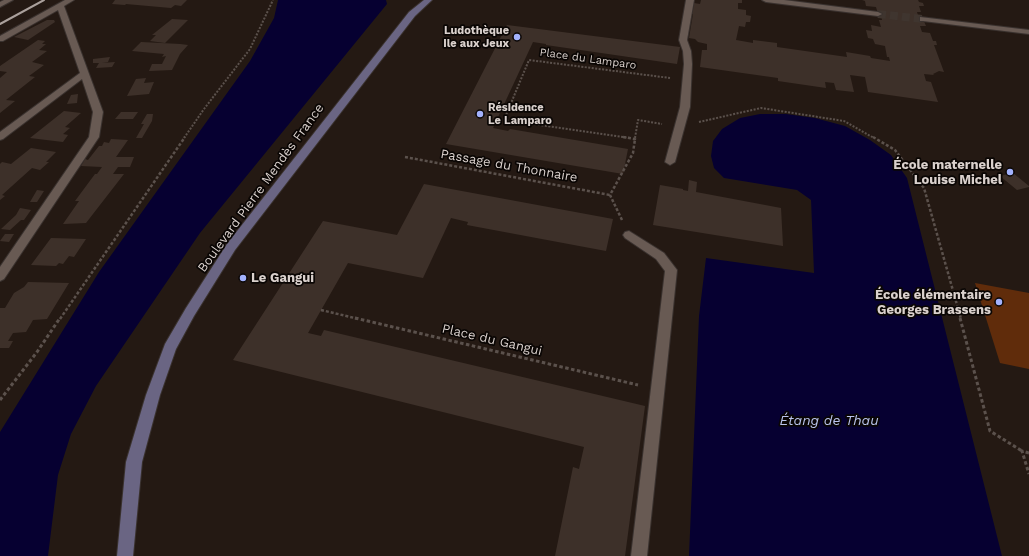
<!DOCTYPE html>
<meta charset="utf-8">
<style>
body{margin:0}
canvas{display:block;background:#241913}
</style>
<canvas width="1029" height="556"></canvas>
<script>
const ctx = document.querySelector('canvas').getContext('2d');
ctx.lineJoin = 'round';
function paint(path, color) {
  ctx.fillStyle = color;
  ctx.fill(path, 'evenodd');
}
function poly(rows) {
  const path = new Path2D();
  for (const r of rows) {
    path.moveTo(r[0], r[1]);
    for (let i = 2; i < r.length; i += 2) path.lineTo(r[i], r[i + 1]);
  }
  return path;
}
function strokePath(path, color, width, dash) {
  ctx.strokeStyle = color;
  ctx.lineWidth = width;
  ctx.lineCap = dash ? 'butt' : 'round';
  ctx.setLineDash(dash || []);
  ctx.stroke(path);
}
function label(font, color, halo, rows, align = 'center') {
  ctx.font = font + ' "Work Sans",sans-serif';
  ctx.lineWidth = 3.5;
  ctx.setLineDash([]);
  ctx.textBaseline = 'middle';
  ctx.strokeStyle = halo;
  ctx.fillStyle = color;
  for (const [text, x, y, turn = 0] of rows) {
    ctx.save();
    ctx.translate(x, y);
    ctx.rotate((+turn || 0) * Math.PI / 180);
    ctx.textAlign = isNaN(turn) ? turn : align;
    if (halo) ctx.strokeText(text, 0, 0);
    ctx.fillText(text, 0, 0);
    ctx.restore();
  }
}
const green = poly([
 [975,283,1029,293,1029,369,1000,363]
]);
const water = poly([
 [278,0,386,0,387,4,200,233,96,386,71,434,58,475,48,556,0,556,0,432,99,272,250,61,274,18],
 [760,114,786,114,815,118,845,126,870,140,891,155,907,178,1002,556,689,556,699,316,706,258,814,273,811,200,797,190,724,178,714,168,711,156,713,141,722,129,740,118]
]);
const building = poly([
 [115,0,187,0,181,6,175,5,171,8,126,4,125,5,112,4],
 [701,0,742,0,742,3,738,3,738,9,746,10,746,15,751,16,750,22,746,22,745,27,739,26,736,40,753,43,753,40,777,43,777,47,847,57,846,52,870,56,871,58,890,61,889,57,887,57,885,46,875,44,873,39,868,38,866,30,872,31,871,25,881,27,879,20,882,20,881,14,878,14,876,7,866,6,865,1,862,0,918,0,919,2,923,3,924,6,919,6,921,12,917,12,919,19,923,19,926,26,920,26,922,32,930,33,933,41,936,41,937,45,934,45,944,72,939,71,933,74,934,75,924,74,926,81,931,82,938,102,868,92,865,77,850,75,854,92,836,90,834,83,825,82,826,88,778,81,778,78,700,67,702,50,707,50,707,44,698,42,695,39,689,38,693,14,690,13,691,9,693,10,694,3,700,4],
 [172,19,188,20,165,43,150,41,156,35,152,35],
 [47,20,54,20,55,22,28,40,14,37],
 [507,25,680,47,677,64,546,45,546,44,533,42,493,128,508,131,510,129,628,149,623,174,446,144],
 [38,40,45,41,42,44,46,44,39,50,47,51,32,62,44,65,29,76,35,77,6,100,15,101,0,113,0,78,7,72,0,71,0,66],
 [141,42,180,44,188,45,180,54,172,70,149,71,152,64,162,64,166,56,162,57,164,54,132,51],
 [110,57,108,62,102,63,115,62,112,67,96,68,99,63,93,63,93,59],
 [146,78,144,83,154,82,149,94,127,96,136,79],
 [78,94,77,103,67,104,71,95],
 [64,111,81,113,65,127,70,128,63,134,68,135,63,142,30,138],
 [121,112,138,112,133,119,115,119],
 [147,114,153,114,152,121,142,138,136,138,144,124,141,124],
 [111,139,128,140,116,157,134,157,130,167,118,167,113,174,124,174,86,223,63,224,79,201,75,201,95,174,97,174,102,167,81,166,85,159,88,160,99,146,102,146,104,142,109,143],
 [31,148,56,152,46,162,49,162,40,170,32,168,2,195,5,196,0,200,0,164,2,162,11,164],
 [1013,173,1029,186,1029,187,1017,190,1000,176],
 [689,180,697,182,696,192,781,208,783,246,653,225,660,185,683,189,683,190,688,191],
 [424,184,613,219,606,251,467,225,468,222,451,218,423,278,348,263,308,333,321,336,324,330,645,406,625,556,555,556,573,467,579,469,584,447,233,360,323,221,397,235],
 [37,190,44,191,37,202,30,202],
 [20,208,31,210,24,220,21,220,10,230,1,229,16,215],
 [5,234,14,234,9,242,0,241],
 [51,238,86,239,74,257,69,256,63,264,59,263,56,266,31,265],
 [28,282,69,283,47,319,33,320,26,332,13,333,8,341,13,341,9,348,0,348,0,308,5,308,14,293,24,287]
]);
const streetTunnel = poly([
 [878,14,923,19]
]);
const pathFar2 = poly([
 [699,122,761,108,844,121,874,138],
 [184,138,204,109,250,49,273,0],
 [630,138,504,120,529,60,670,78],
 [635,138,638,120,662,124]
]);
const pathFar1 = poly([
 [623,137,635,139,635,137],
 [873,137,895,150,924,188,961,319],
 [405,157,610,195],
 [622,220,610,195,633,153,635,139],
 [321,310,359,319],
 [60,319,185,137]
]);
const path = poly([
 [355,318,638,385],
 [960,318,990,431,1022,451],
 [0,400,37,352,60,318],
 [1029,453,1022,451,1029,474]
]);
const street = poly([
 [4,0,13,0,0,7,0,2,4,0],
 [65,0,74,0,64,6,103,112,99,137,4,279,0,281,0,267,89,137,93,112,82,79,3,139,0,140,0,132,80,73,58,10,3,41,0,41,0,36,65,0],
 [686,0,694,0,687,40,691,51,692,64,690,107,675,162,670,165,665,162,680,107,684,64,683,51,679,40,686,0],
 [762,0,784,0,878,12,882,14,878,16,766,2,762,0],
 [920,17,1029,30,1029,34,923,21,920,21,920,17],
 [629,231,664,253,677,270,647,556,631,556,665,271,656,259,625,238,623,235,625,232,629,231]
]);
const secondary = poly([
 [424,0,432,0,415,16,235,250,194,316,176,349,160,395,142,462,133,556,117,556,126,462,146,395,165,344,186,308,227,244,409,12,424,0]
]);
const rail = poly([
 [0,24,44,0]
]);
const markers = [
 [517,37,4,"#a3b2fd"],
 [480,114,4,"#a3b2fd"],
 [1010,172,4,"#a3b2fd"],
 [243,278,4,"#a3b2fd"],
 [999,302,4,"#a3b2fd"]
];
const farPoinames = [
 ["Ludothèque",509,31],
 ["Ile aux Jeux",509,44],
 ["Résidence",488,108,"left"],
 ["Le Lamparo",488,121,"left"]
];
const farStreetnames = [
 ["Place du Lamparo",588,59,8]
];
const poiNames = [
 ["École maternelle",1002,165],
 ["Louise Michel",1002,180],
 ["Le Gangui",251,278,"left"],
 ["École élémentaire",991,295],
 ["Georges Brassens",991,310]
];
const streetNames = [
 ["Passage du Thonnaire",509,166,10],
 ["Boulevard Pierre Mendès France",261,188,-54],
 ["Place du Gangui",492,340,13]
];
const waterNames = [
 ["Étang de Thau",829,421]
];
paint(green, '#602c0b');
paint(water, '#060031');
paint(building, '#3d3029');
strokePath(streetTunnel, '#3f352f', 8, [8, 4]);
strokePath(street, '#3a322f', 2);
strokePath(secondary, '#3a322f', 2);
strokePath(pathFar2, '#5b514c', 2, [2, 1.5]);
strokePath(pathFar1, '#5b514c', 2.5, [3, 2]);
strokePath(path, '#5b514c', 3, [3.5, 2.5]);
paint(street, '#685a53');
paint(secondary, '#6a6583');
strokePath(rail, '#aaa09c', 2);
for (const [x, y, r, color] of markers) {
  const dot = new Path2D();
  dot.arc(x, y, r, 0, 2 * Math.PI);
  ctx.fillStyle = color;
  ctx.fill(dot);
  strokePath(dot, '#0a0604', 1.5);
}
label('bold 11px', '#dad1cd', '#0a0604', farPoinames, 'right');
label('11px', '#dad1cd', '#0a0604', farStreetnames);
label('bold 13px', '#dad1cd', '#0a0604', poiNames, 'right');
label('13px', '#dad1cd', '#0a0604', streetNames);
label('italic 14px', '#b9c3ed', '#0a0604', waterNames);
</script>
